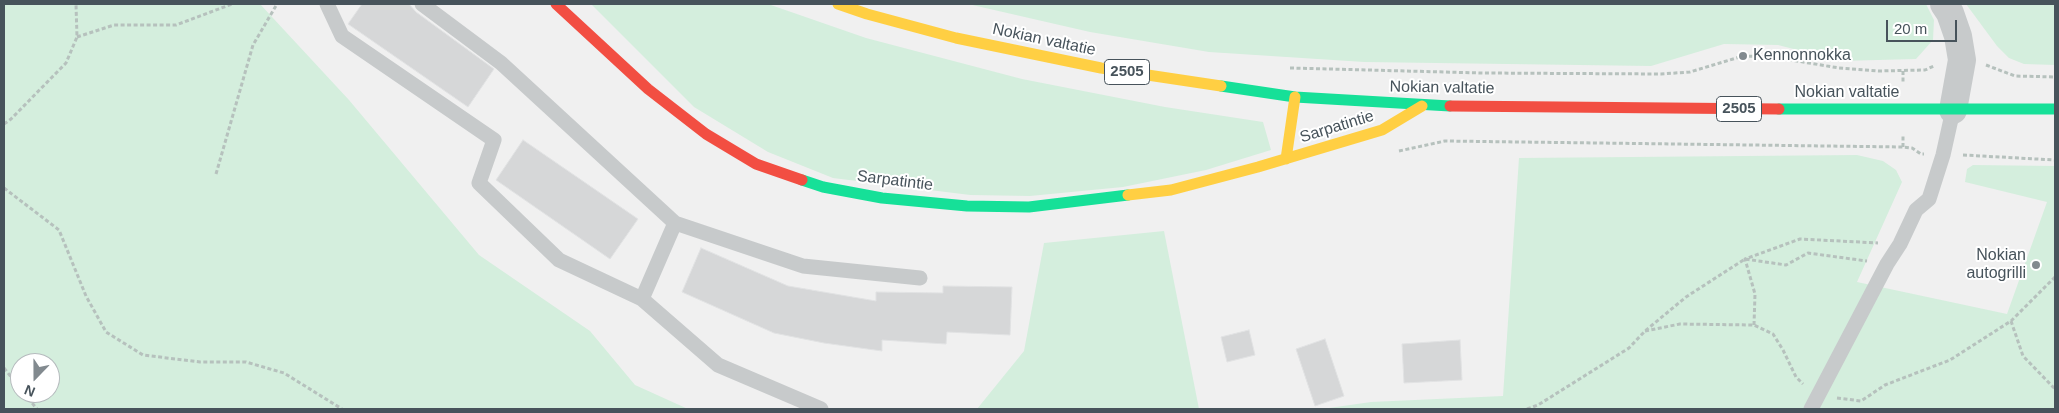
<!DOCTYPE html>
<style>
body{margin:0}
#map{position:relative;width:2059px;height:413px;overflow:hidden;background:#f0f0f0;font-family:Arial,sans-serif}
canvas{display:block}
.frame{position:absolute;inset:0;border:5px solid #47535b;pointer-events:none}
.north{position:absolute;left:10px;top:353px;width:50px;height:50px;box-sizing:border-box;background:#fff;border:1px solid #b5babd;border-radius:50%;rotate:202deg;font-size:14px;font-weight:700;line-height:20px;text-align:center;color:#47535b}
.north::after{content:'';display:block;margin:auto;width:18px;height:22px;background:#828a8f;clip-path:polygon(50% 0,100% 100%,50% 72%,0 100%)}
.scale{position:absolute;left:1886px;top:20px;width:71px;height:22px;box-sizing:border-box;border:2px solid #47535b;border-top:0;padding-left:6px;font-size:15px;line-height:18px;white-space:nowrap;color:#47535b;-webkit-text-stroke:4px #fff;paint-order:stroke}
</style>
<div id="map">
<canvas width="2059" height="413"></canvas>
<div class="frame"></div>
<div class="north">N</div>
<div class="scale">20 m</div>
</div>
<script>
const ctx = document.querySelector('canvas').getContext('2d');
ctx.lineJoin = 'round';
function paint(path, color) {
  ctx.fillStyle = color;
  ctx.fill(path, 'evenodd');
}
function poly(rows) {
  const path = new Path2D();
  for (const r of rows) {
    path.moveTo(r[0], r[1]);
    for (let i = 2; i < r.length; i += 2) path.lineTo(r[i], r[i + 1]);
  }
  return path;
}
function strokePath(path, color, width, dash) {
  ctx.strokeStyle = color;
  ctx.lineWidth = width;
  ctx.lineCap = dash ? 'butt' : 'round';
  ctx.setLineDash(dash || []);
  ctx.stroke(path);
}
function label(font, color, halo, rows, align = 'center') {
  ctx.font = font + ' Arial,sans-serif';
  ctx.lineWidth = 4;
  ctx.setLineDash([]);
  ctx.textBaseline = 'middle';
  ctx.strokeStyle = halo;
  ctx.fillStyle = color;
  for (const [text, x, y, turn = 0] of rows) {
    ctx.save();
    ctx.translate(x, y);
    ctx.rotate((+turn || 0) * Math.PI / 180);
    ctx.textAlign = isNaN(turn) ? turn : align;
    if (halo) ctx.strokeText(text, 0, 0);
    ctx.fillText(text, 0, 0);
    ctx.restore();
  }
}
const green = poly([
 [4,4,260,4,349,100,479,255,590,331,635,385,688,409,4,409],
 [20,363,50,363,50,393,20,393],
 [591,4,768,4,866,38,1022,79,1165,107,1263,122,1271,150,1206,170,1123,187,1030,196,970,195,833,178,768,152,694,107],
 [968,4,1926,4,1934,20,1933,40,1916,59,1840,61,1778,45,1724,44,1651,66,1364,62,1209,52,1090,32],
 [1966,4,2055,4,2055,65,2024,64,2009,58,1997,46],
 [1857,155,1883,161,1896,170,1902,182,1857,282,2007,314,2047,202,1965,182,1967,169,1973,165,2055,166,2055,409,1322,409,1371,402,1503,396,1519,158],
 [1164,231,1199,409,977,409,1024,351,1044,243]
]);
const building = poly([
 [362,4,409,4,416,12,494,69,468,107,348,24,362,4],
 [523,140,638,219,610,259,496,180,523,140],
 [701,248,788,286,876,301,876,292,943,293,943,286,1012,287,1010,335,947,332,946,344,882,340,882,351,824,343,774,333,682,292,701,248],
 [1249,330,1255,355,1227,362,1221,337,1249,330],
 [1325,339,1344,396,1315,406,1296,349,1325,339],
 [1460,340,1462,380,1404,383,1402,344,1460,340]
]);
const path = poly([
 [77,37,114,25,176,25,232,4],
 [1986,65,2015,76,2055,77],
 [1290,68,1483,73,1661,74,1690,72,1743,56,1773,57,1839,68,1878,71,1925,70,1934,66],
 [1903,71,1903,83],
 [4,124,11,119,66,63,77,37,76,4],
 [1903,147,1903,134],
 [1399,151,1445,141,1903,147,1912,148,1921,154,1924,154],
 [1963,155,2055,160],
 [216,174,253,45,277,4],
 [4,188,59,230,86,296,106,332,143,355,200,362,246,362,284,373,342,409],
 [2011,321,2023,356,2055,389],
 [1754,325,1755,294,1745,259,1800,239,1878,243],
 [1645,331,1680,324,1754,325,1773,334,1783,350,1796,377,1803,384],
 [4,368,20,388],
 [24,393,37,409],
 [1837,398,1861,401,1885,385,1950,360,2011,321,2055,277],
 [1527,409,1538,405,1629,348,1645,331,1686,297,1745,259,1786,265,1808,253,1867,261]
]);
const lane = poly([
 [327,4,342,36,494,140,479,183,559,260,642,299,718,365,821,409],
 [422,4,501,63,675,223,642,299],
 [675,223,803,266,920,278],
 [1811,409,1887,264,1900,244,1916,210,1929,199,1943,155,1953,110]
]);
const street = poly([
 [1944,4,1950,13,1958,36,1962,60,1953,110]
]);
const fast = poly([
 [1221,86,1295,97,1450,106],
 [1779,109,2055,109],
 [802,180,823,187,882,198,967,206,1029,207,1128,195]
]);
const slow = poly([
 [838,4,867,14,956,38,1101,68,1221,86],
 [1286,159,1295,97],
 [1128,195,1171,190,1258,167,1382,130,1422,106]
]);
const jam = poly([
 [556,4,648,89,706,134,756,164,802,180],
 [1450,106,1779,109]
]);
const markers = [
 [1743,56,5,"#828a8f"],
 [2036,265,5,"#828a8f"]
];
const shields = [
 [1127,72,45],
 [1739,109,45]
];
const shieldNames = [
 ["2505",1127,72],
 ["2505",1739,109]
];
const streetNames = [
 ["Nokian valtatie",1044,40,12],
 ["Nokian valtatie",1442,88,1],
 ["Nokian valtatie",1847,93],
 ["Sarpatintie",1337,127,-17],
 ["Sarpatintie",895,181,7]
];
const poiNames = [
 ["Kennonnokka",1753,56],
 ["Nokian",2026,256,"right"],
 ["autogrilli",2026,274,"right"]
];
paint(green, '#d4eedd');
paint(building, '#d6d7d8');
strokePath(building, '#e1e2e3', 1);
strokePath(path, '#b6c1bd', 3, [4, 2.5]);
strokePath(lane, '#c7cacb', 15);
strokePath(street, '#c7cacb', 28);
strokePath(fast, '#16e098', 11);
strokePath(slow, '#ffcf43', 11);
strokePath(jam, '#f24e42', 11);
for (const [x, y, r, color] of markers) {
  const dot = new Path2D();
  dot.arc(x, y, r, 0, 2 * Math.PI);
  ctx.fillStyle = color;
  ctx.fill(dot);
  strokePath(dot, '#fff', 2);
}
for (const [x, y, w] of shields) {
  const box = new Path2D();
  box.roundRect(x - w / 2, y - 12.5, w, 25, 4);
  ctx.fillStyle = '#fff';
  ctx.fill(box);
  strokePath(box, '#47535b', 1);
}
label('bold 15px', '#47535b', null, shieldNames);
label('16px', '#47535b', '#fff', streetNames);
label('16px', '#47535b', '#fff', poiNames, 'left');
</script>
